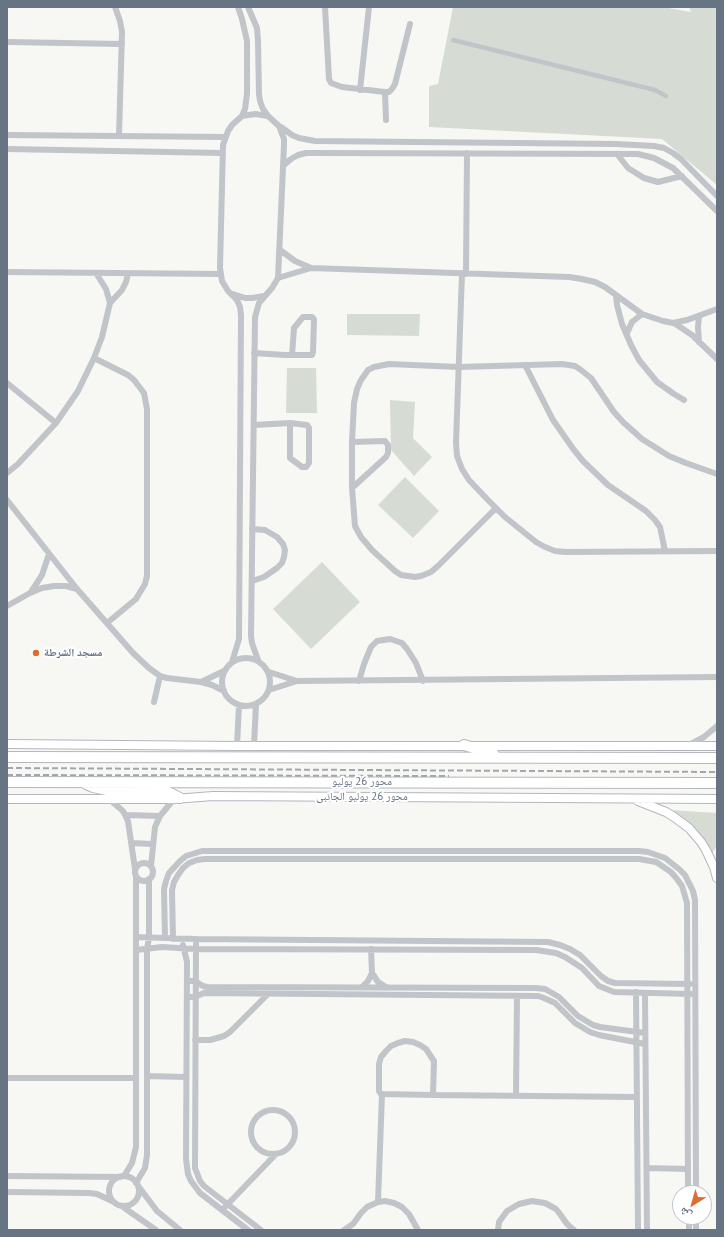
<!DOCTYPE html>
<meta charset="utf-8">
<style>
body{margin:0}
#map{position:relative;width:724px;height:1237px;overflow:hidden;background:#f7f7f4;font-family:"PT Sans","Noto Naskh Arabic",sans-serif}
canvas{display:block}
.frame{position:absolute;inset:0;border:8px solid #677484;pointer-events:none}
.north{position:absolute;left:672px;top:1185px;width:40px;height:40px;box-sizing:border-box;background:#fff;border:1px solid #c2c7ce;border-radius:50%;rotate:217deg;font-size:11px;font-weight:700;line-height:16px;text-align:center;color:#677484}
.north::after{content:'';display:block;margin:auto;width:14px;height:18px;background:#dc6e2f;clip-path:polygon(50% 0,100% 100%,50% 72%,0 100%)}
</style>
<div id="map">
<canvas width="724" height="1237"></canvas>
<div class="frame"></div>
<div class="north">ش</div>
</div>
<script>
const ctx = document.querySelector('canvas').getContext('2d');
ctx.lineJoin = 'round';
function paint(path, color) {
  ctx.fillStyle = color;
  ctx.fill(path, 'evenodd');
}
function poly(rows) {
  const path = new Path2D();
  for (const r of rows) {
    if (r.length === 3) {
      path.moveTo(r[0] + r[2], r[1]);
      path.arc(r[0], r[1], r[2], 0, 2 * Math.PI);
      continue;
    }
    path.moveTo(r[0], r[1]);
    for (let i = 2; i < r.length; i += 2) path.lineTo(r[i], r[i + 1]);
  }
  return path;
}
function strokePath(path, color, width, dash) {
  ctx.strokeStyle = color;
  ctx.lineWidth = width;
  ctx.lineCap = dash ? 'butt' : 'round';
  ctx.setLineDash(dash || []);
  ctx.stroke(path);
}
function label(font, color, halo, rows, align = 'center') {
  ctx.font = font + ' "PT Sans","Noto Naskh Arabic",sans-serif';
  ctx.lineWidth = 4;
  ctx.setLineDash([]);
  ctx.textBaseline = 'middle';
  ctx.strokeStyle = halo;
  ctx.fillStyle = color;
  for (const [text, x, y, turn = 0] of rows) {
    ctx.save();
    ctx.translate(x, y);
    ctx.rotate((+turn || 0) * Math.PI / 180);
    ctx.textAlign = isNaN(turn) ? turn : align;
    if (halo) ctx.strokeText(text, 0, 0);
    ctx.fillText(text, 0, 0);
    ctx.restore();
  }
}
const green = poly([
 [453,7,662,7,691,12,689,7,717,7,717,185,662,139,429,127,429,86,438,84],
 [347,314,420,314,419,336,347,335],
 [287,368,316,368,317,413,286,413],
 [390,400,415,402,413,438,432,457,414,476,391,450],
 [405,477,439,511,413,538,378,505],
 [322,562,360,602,311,649,273,609],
 [670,810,717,813,717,846,712,853,703,840]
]);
const pedestrian = poly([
 [453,40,655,90,666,96]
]);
const minor = poly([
 [115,7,120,21,122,32,119,136],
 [248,7,257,28,258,41,259,94,260,101,263,109,268,116,279,126,284,139,284,145,278,278,272,288,259,303,255,317,251,636,252,643,258,660],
 [325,7,329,79,331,83,342,87,385,92,389,92,392,89,395,84,410,24],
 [7,42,122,44],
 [360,90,369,7],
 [385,92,386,120],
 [242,116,255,114,268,116],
 [281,127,292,135,299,138,315,141,616,144,654,146,664,148,673,153,681,159,717,196],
 [7,135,225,137],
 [7,149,222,153],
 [617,154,628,168,644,178,658,182,682,176],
 [284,165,291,159,298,155,306,153,315,153,638,154,654,158,673,168,717,211],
 [280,250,295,261,311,268],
 [7,272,221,274],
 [462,273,456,443,457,456,462,469,469,480,487,499,505,517,536,542,545,547,555,551,566,552,717,551],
 [466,274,467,153],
 [278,278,311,268,569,277,582,279,595,282,605,287,642,314,663,321,673,323,687,320,717,309],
 [233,294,245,298,252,298,264,296],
 [616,295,617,305,622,324,631,345,639,360,657,382,674,394,684,400],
 [110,303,122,290,126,282,128,273],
 [674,323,692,335,717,359],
 [627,333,632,322,642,314],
 [699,342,698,327,699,316],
 [254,353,285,355,312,355,313,352,314,319,312,317,303,317,294,328,292,355],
 [94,358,128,375,134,380,144,393,147,409,147,576,145,584,136,599,107,623],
 [525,365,553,420,574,450,583,461,608,485,646,511,655,520,660,527,665,551],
 [7,383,56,423],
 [254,425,290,423,307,425,309,428,309,463,306,467,302,467,290,458,290,423],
 [7,473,18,464,56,423,78,391,94,358,102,337,110,303,106,289,96,273],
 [352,488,386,457,388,453,388,445,385,441,352,442],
 [7,500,77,589,133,653,149,668,160,676,167,678,201,682,212,685,224,691],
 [496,508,438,566,431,572,421,576,415,577,401,575,395,571,372,550,361,537,355,526,352,488,352,442,354,403,357,389,361,380,368,370,374,367,389,364,459,367,562,364,575,366,581,370,591,378,614,412,623,422,642,439,669,456,686,463,717,474],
 [252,581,264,577,277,568,282,563,284,557,285,550,283,544,277,537,265,530,252,529],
 [31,592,42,575,49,554],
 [7,606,30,593,42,588,54,586,66,586,77,589],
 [246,682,24],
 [232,662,239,639,241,315,240,307,237,300,228,291,222,281,220,268,223,145,228,131,232,125,242,116,245,109,247,94,247,41,242,19,238,7],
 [269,672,297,681,717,677],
 [359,681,364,664,371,647,377,641,390,639,402,643,407,649,416,663,423,681],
 [201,682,224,671],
 [269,690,297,681],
 [154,702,160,676],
 [689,745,704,737,717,726],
 [237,746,239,705],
 [254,746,256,704],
 [110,800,123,811,128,821,135,869],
 [126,815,160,816],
 [132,843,152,844],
 [144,872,9],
 [151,866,155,827,160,816,174,799],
 [136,937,196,939,548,942,560,945,570,949,580,955,601,976,608,981,615,983,690,984],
 [165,938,164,889,166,881,169,873,180,861,186,856,202,851,639,851,648,852,665,858,679,869,685,875,693,891,695,900,696,1193],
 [173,939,172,890,174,882,178,875,183,868,189,863,197,860,205,859,639,859,656,862,671,872,677,879,682,886,687,903,688,1193],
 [196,944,195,1168,200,1181,204,1186,261,1230],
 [183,945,187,962,186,1159,188,1174,191,1181,200,1193,248,1230],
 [136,950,162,947,196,949,536,950,556,953,565,957,582,968,599,986,614,992,691,994],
 [372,973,378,982,386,987],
 [187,981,195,981,203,986,207,987,536,988,545,989,559,997,578,1016,593,1025,600,1027,645,1033],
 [362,987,368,981,372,973,371,949],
 [636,992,638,1230],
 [645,993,647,1230],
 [187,997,195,997,204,993,538,996,544,998,555,1003,575,1023,590,1032,599,1035,645,1044],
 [195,1040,210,1040,224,1036,230,1032,268,994],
 [147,1076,186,1077],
 [7,1078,136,1078],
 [433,1095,381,1094,379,1091,379,1064,381,1057,386,1051,391,1046,398,1043,405,1041,413,1042,420,1045,426,1049,434,1061,433,1095,637,1097],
 [516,1096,517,996],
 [273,1132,22],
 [647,1168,688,1169],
 [124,1191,15],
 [7,1176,120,1177],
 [124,1176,132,1163,136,1147,136,877],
 [136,1183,145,1168,147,1155,147,949,149,938,149,879],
 [139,1187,157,1211,180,1230],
 [7,1192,89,1193,97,1194,112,1201],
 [378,1202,382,1094],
 [123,1207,156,1230],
 [225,1207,276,1154],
 [689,1217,689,1230],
 [696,1217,696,1230],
 [344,1230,353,1224,361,1213,367,1207,378,1202,385,1201,394,1203,402,1207,409,1214,418,1230],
 [498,1230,499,1222,507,1211,519,1204,532,1201,545,1203,556,1209,560,1214,567,1224,574,1230]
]);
const secondary = poly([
 [7,744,237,746,717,746],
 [7,799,174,799,213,796,717,799],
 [638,801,666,812,674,817,689,828,701,842,706,850,714,867,717,878]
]);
const trunk = poly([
 [464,745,494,754],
 [7,757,717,758],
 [7,782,717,783],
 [86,784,93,787,107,790,168,792,180,798]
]);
const rail = poly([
 [7,768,717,772],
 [7,775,449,776]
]);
const markers = [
 [36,653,4,"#dc6e2f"]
];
const poiNames = [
 ["مسجد الشرطة",44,653]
];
const streetNames = [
 ["محور 26 يوليو",362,782],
 ["محور 26 يوليو الجانبى",362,797]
];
paint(green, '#d6dcd4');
strokePath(secondary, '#b3b7bd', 10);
strokePath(trunk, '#b4b7bb', 12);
strokePath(pedestrian, '#c1c4c8', 4.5);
strokePath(minor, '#c1c4c8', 6);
strokePath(secondary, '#fff', 8);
strokePath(trunk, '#fff', 10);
strokePath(rail, '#a2a7ad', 2, [6, 3]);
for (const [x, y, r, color] of markers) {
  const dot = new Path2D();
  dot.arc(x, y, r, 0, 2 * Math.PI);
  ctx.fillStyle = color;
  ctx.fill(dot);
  strokePath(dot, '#fff', 1.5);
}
label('bold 11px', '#677484', '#fff', poiNames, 'left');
label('11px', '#677484', '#fff', streetNames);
</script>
